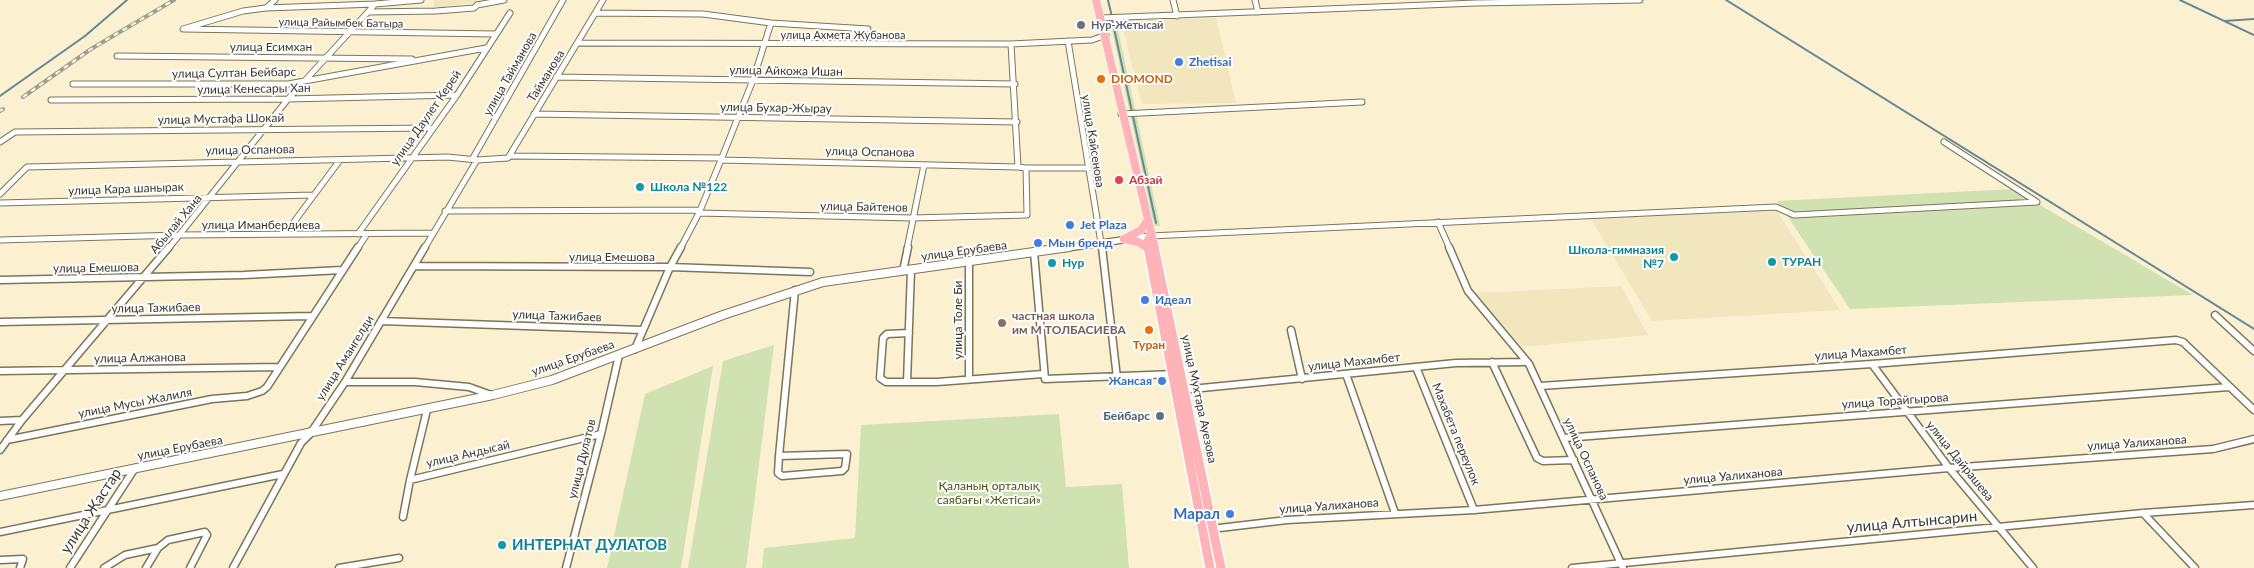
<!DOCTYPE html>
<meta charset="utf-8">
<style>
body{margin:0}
canvas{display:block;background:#fbf1d1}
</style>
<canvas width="2254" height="568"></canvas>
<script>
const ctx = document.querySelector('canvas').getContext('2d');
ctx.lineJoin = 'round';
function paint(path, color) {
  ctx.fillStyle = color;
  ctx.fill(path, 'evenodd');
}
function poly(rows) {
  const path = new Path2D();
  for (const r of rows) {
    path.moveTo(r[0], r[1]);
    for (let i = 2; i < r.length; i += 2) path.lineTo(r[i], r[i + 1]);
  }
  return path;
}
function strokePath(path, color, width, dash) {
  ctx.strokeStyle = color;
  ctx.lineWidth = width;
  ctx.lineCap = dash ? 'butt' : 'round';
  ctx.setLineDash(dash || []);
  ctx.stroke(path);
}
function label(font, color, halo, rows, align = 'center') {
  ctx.font = font + ' Lato,sans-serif';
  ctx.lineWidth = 4;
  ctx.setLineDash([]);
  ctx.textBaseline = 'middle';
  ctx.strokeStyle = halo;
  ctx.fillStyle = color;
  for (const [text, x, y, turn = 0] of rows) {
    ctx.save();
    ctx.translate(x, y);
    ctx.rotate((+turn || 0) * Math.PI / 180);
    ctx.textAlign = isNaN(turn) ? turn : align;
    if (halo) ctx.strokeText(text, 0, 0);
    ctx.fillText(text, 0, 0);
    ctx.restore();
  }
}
const built = poly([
 [434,0,492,0,433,8],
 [1216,18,1236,103,1142,104,1121,21],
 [1773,205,1840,310,1652,321,1588,214],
 [1621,286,1648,335,1522,347,1475,293]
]);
const green = poly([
 [1110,20,1116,20,1160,226,1154,226],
 [2013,189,2193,295,1850,309,1777,201],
 [774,345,746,568,688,568,723,361],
 [713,366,681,568,607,568,645,394],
 [1059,414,1066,487,1122,484,1129,568,762,568,764,548,855,538,861,425]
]);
const stream = poly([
 [1108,0,1112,17],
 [1726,0,2254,329],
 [2180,0,2254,35],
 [1479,1,1490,0],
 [1112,19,1156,223],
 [2224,21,2254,19],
 [0,96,85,36,127,0]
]);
const minorFar1 = poly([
 [1173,0,1177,16],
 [1255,0,1258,12],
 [375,4,421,0],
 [266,8,275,0],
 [596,13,703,14,771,23,868,29],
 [1101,18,1476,3,1640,0],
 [495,34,183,29,243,11,266,8,375,4,368,12,436,11,474,8,477,5,504,0],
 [1068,41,1102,249],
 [579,43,1011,44,1092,40,1106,35],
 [117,56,412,59],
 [556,77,1015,84],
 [73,84,288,84,486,48],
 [51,100,288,99,457,95],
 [534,114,1017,122],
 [1121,114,1362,102],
 [0,142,15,132,433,128],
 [511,156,722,158],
 [473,158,563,0],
 [721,160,1018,167],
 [1026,168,1087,168],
 [0,194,27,167,448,157,477,160,508,158,603,0],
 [0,203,313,195],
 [445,211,700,210],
 [698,213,912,218,1027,215,1026,168,1018,167,1011,44],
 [1438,222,1450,249],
 [285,234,340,160],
 [358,234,457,95,510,13],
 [1150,236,1776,207,1794,215,2037,202,1944,142],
 [0,240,180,235,433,233],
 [168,249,288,99,368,12],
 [357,249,367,234],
 [424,249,477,160],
 [680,249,699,213,721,160,753,80,771,23],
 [907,249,924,165]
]);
const minor = poly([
 [1102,247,1117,378],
 [1449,247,1468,291,1529,364,1623,568],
 [1034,252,1045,379,1175,374],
 [969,261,969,379],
 [414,266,670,267,810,272],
 [903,271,908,247],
 [0,280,244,275,342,270],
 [2215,315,2254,351],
 [381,321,642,330],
 [0,322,312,316],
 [1291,330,1302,379],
 [909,333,887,334,883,338,880,378,886,382,937,382,1043,374],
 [635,349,670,267,681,247],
 [1492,362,1537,458,1543,461,1574,460],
 [1872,364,1949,468,2033,568],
 [1416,367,1474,510],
 [0,371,280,367],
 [1346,374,1395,513],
 [345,382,415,382,469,387,491,395],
 [907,382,911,270],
 [1540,386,1872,364,2176,340,2183,342,2254,410],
 [1181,390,1456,363,1525,362],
 [427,410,410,480,601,434],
 [0,421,22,420],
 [1564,438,2229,387],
 [7,440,212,399,247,396,262,391,267,387,358,247],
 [0,450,22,420,169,247],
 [847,454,845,468,842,471,782,476,778,473,779,456,847,454],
 [779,456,795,290],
 [2143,513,2195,568],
 [403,517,410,480],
 [1211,529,1287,520,1474,510,1949,468,2213,449,2254,439],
 [0,532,283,474],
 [0,560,23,559,20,568],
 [70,568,135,468],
 [104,568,125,555,158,548],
 [146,568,158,548,168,540,205,532,207,535,190,568],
 [233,568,301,443,310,434,345,382,425,247],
 [339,568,399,558],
 [566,568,601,434,619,355],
 [1572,568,2143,513,2254,505]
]);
const tertiaryFar1 = poly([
 [1060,249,1150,236]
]);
const tertiary = poly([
 [0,496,493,395,552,380,723,315,823,282,1069,247]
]);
const primaryFar1 = poly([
 [1096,0,1155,249],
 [1124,239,1141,230,1147,221],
 [1124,239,1138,242,1148,248],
 [1148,249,1147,242,1150,236]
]);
const primary = poly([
 [1148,247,1210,568],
 [1154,247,1221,568]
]);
const rail = poly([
 [23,97,91,49,174,0],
 [0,111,3,109]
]);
const markers = [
 [1081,25,5,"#6b7280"],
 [1179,62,5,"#3f7fe0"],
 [1101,79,5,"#e8710a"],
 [1119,180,5,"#e0444e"],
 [640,187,5,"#0f9aa8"],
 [1070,225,5,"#3f7fe0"],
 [1038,243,5,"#3f7fe0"],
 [1674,257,5,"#0f9aa8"],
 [1772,262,5,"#0f9aa8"],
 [1052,263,5,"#0f9aa8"],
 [1145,300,5,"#3f7fe0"],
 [1002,323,5,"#8d6e63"],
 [1149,330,5,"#e8710a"],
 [1162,381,5,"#3f7fe0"],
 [1160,416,5,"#5c6f8a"],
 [1230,514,5,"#3f7fe0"],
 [502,545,5,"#0f9aa8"]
];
const farStreetnames = [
 ["улица Райымбек Батыра",341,23,1],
 ["улица Ахмета Жубанова",843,35]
];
const farWorshipnames = [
 ["Нур-Жетысай",1091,25]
];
const streetNames = [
 ["улица Есимхан",271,47],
 ["улица Айкожа Ишан",786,71,1],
 ["улица Султан Бейбарс",234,73,-1],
 ["улица Тайманова",510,74,-60],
 ["Тайманова",546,76,-58],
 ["улица Кенесары Хан",254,89,-1],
 ["улица Бухар-Жырау",776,108,1],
 ["улица Даулет Керей",426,118,-55],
 ["улица Мустафа Шокай",221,119,-1],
 ["улица Кайсенова",1093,141,81],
 ["улица Оспанова",250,150,-1],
 ["улица Оспанова",870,152,1],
 ["улица Кара шанырак",126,189,-2],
 ["улица Байтенов",864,207,1],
 ["Абылай Хана",176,224,-50],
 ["улица Иманбердиева",261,225],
 ["улица Ерубаева",964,251,-8],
 ["улица Емешова",612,257],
 ["улица Емешова",96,268,-1],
 ["улица Тажибаев",156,308,-1],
 ["улица Тажибаев",557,316,2],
 ["улица Толе Би",958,320,-90],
 ["улица Махамбет",1861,353,-4],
 ["улица Алжанова",140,358,-1],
 ["улица Амангелди",345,358,-58],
 ["улица Ерубаева",573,358,-19],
 ["улица Махамбет",1354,362,-6],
 ["улица Мухтара Ауезова",1199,399,78],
 ["улица Торайгырова",1895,401,-4],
 ["улица Мусы Жалиля",135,403,-11],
 ["Махабета переулок",1456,434,68],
 ["улица Уалиханова",2137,443,-4],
 ["улица Ерубаева",180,448,-11],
 ["улица Андысай",468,454,-13],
 ["улица Дулатов",582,459,-76],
 ["улица Оспанова",1586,459,65],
 ["улица Дайрашева",1960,461,51],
 ["улица Уалиханова",1733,476,-5],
 ["улица Уалиханова",1329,506,-4]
];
const shopNames = [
 ["Zhetisai",1189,62],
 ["Jet Plaza",1080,225],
 ["Мын бренд",1048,243],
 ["Идеал",1155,300],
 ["Жансая",1152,381,"right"]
];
const foodNames = [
 ["DIOMOND",1111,79],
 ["Туран",1149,345,"center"]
];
const healthNames = [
 ["Абзай",1129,180]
];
const cultureNames = [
 ["Школа №122",650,187],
 ["Школа-гимназия",1664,250,"right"],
 ["№7",1664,264,"right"],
 ["ТУРАН",1782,262],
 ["Нур",1062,263]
];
const educationNames = [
 ["частная школа",1012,316],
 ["им М ТОЛБАСИЕВА",1012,330]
];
const serviceNames = [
 ["Бейбарс",1150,416]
];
const parkNames = [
 ["Қаланың орталық",989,486],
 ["саябағы «Жетісай»",989,500]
];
const nearStreetnames = [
 ["улица Жастар",91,511,-57],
 ["улица Алтынсарин",1912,522,-5]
];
const nearShopnames = [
 ["Марал",1220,514]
];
const nearCulturenames = [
 ["ИНТЕРНАТ ДУЛАТОВ",512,545]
];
paint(built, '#f2e6be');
paint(green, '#d0e2b1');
strokePath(stream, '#658898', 2);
strokePath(minorFar1, '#7e7458', 7);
strokePath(minor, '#7e7458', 9);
strokePath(tertiaryFar1, '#7e7458', 8);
strokePath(tertiary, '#7e7458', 10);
strokePath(primaryFar1, '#fff', 9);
strokePath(primary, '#fff', 12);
strokePath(minorFar1, '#fff', 5);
strokePath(minor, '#fff', 6);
strokePath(tertiaryFar1, '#fff', 5.5);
strokePath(tertiary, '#fff', 8);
strokePath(primaryFar1, '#fdb3b7', 8);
strokePath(primary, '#fdb3b7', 9);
strokePath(rail, '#a59e87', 4);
strokePath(rail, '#fefefe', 2, [5]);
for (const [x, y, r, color] of markers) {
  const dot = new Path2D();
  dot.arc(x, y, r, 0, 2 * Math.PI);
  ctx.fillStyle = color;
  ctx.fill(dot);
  strokePath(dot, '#fefefe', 2);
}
label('11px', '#3c382c', '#fefefe', farStreetnames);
label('bold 11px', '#5b616d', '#fefefe', farWorshipnames, 'left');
label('12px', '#3c382c', '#fefefe', streetNames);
label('bold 12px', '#366cbe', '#fefefe', shopNames, 'left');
label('bold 12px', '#c56008', '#fefefe', foodNames, 'left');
label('bold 12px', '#be3a42', '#fefefe', healthNames, 'left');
label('bold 12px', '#0d838f', '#fefefe', cultureNames, 'left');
label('bold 12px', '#785e54', '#fefefe', educationNames, 'left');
label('bold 12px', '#4e5e75', '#fefefe', serviceNames, 'right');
label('12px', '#415509', '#fefefe', parkNames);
label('15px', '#3c382c', '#fefefe', nearStreetnames);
label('bold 15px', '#366cbe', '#fefefe', nearShopnames, 'right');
label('bold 15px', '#0d838f', '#fefefe', nearCulturenames, 'left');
</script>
